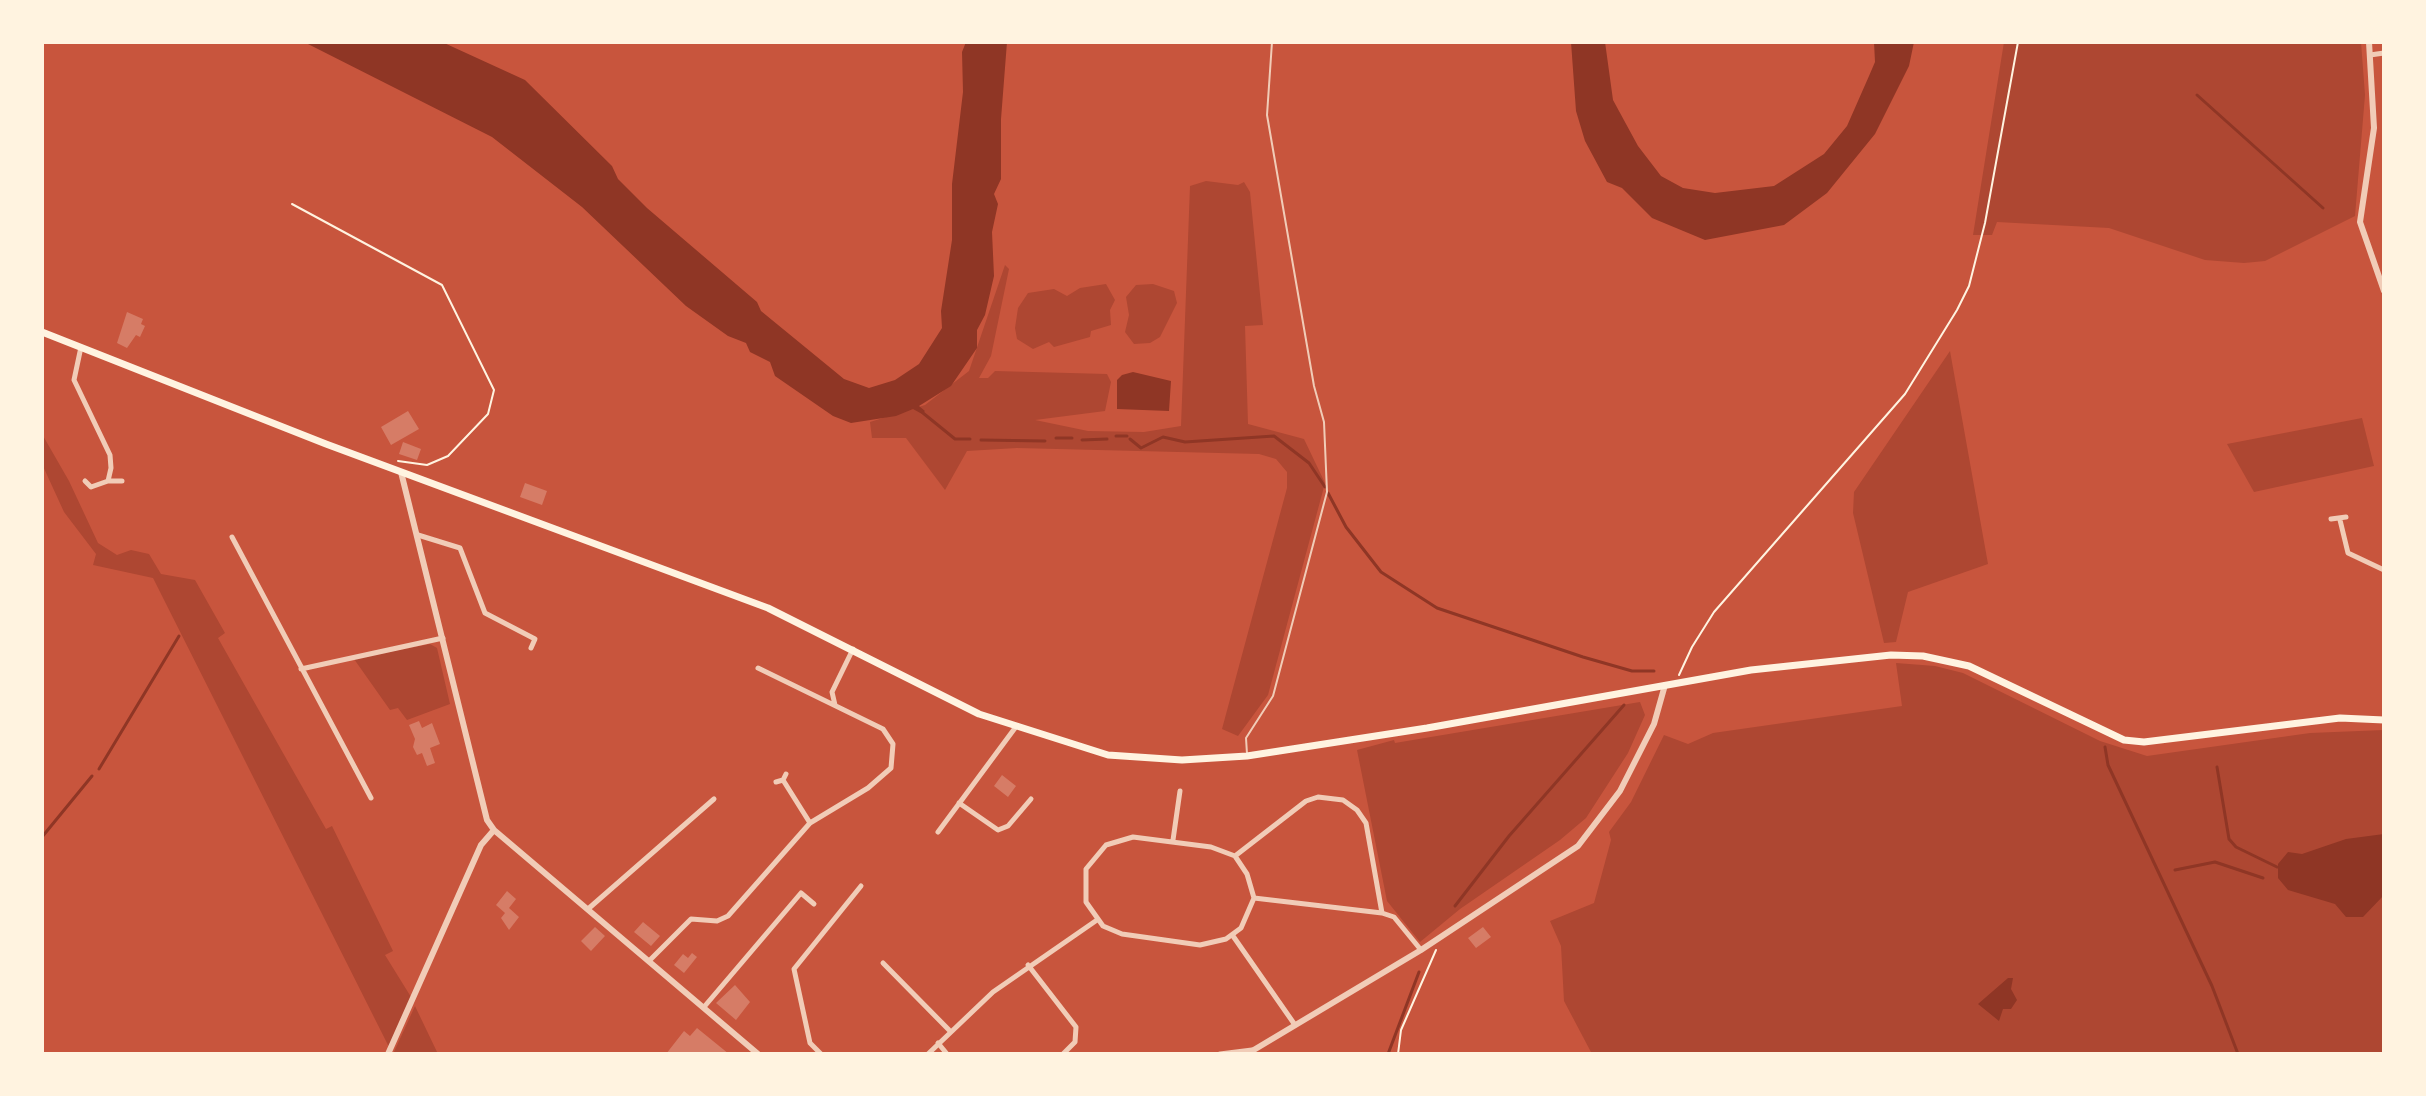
<!DOCTYPE html>
<style>
body{margin:0}
#map{position:relative;width:2426px;height:1096px;overflow:hidden;background:#c8553d;font-family:"Fira Sans Condensed",sans-serif}
canvas{display:block}
.frame{position:absolute;inset:0;border:44px solid #fff3e0;pointer-events:none}
</style>
<div id="map">
<canvas width="2426" height="1096"></canvas>
<div class="frame"></div>
</div>
<script>
const ctx = document.querySelector('canvas').getContext('2d');
ctx.lineJoin = 'round';
function paint(path, color) {
  ctx.fillStyle = color;
  ctx.fill(path, 'evenodd');
}
function poly(rows) {
  const path = new Path2D();
  for (const r of rows) {
    path.moveTo(r[0], r[1]);
    for (let i = 2; i < r.length; i += 2) path.lineTo(r[i], r[i + 1]);
  }
  return path;
}
function strokePath(path, color, width, dash) {
  ctx.strokeStyle = color;
  ctx.lineWidth = width;
  ctx.lineCap = dash ? 'butt' : 'round';
  ctx.setLineDash(dash || []);
  ctx.stroke(path);
}
const green = poly([
 [2004,42,2361,42,2365,95,2355,216,2265,261,2244,263,2205,260,2109,228,1997,222,1992,235,1973,235],
 [1206,181,1238,185,1244,182,1250,192,1263,325,1245,326,1248,424,1304,439,1325,483,1268,695,1238,736,1222,729,1287,488,1287,472,1276,459,1259,454,1017,448,967,451,945,490,906,438,872,438,870,422,925,405,969,371,1005,265,1009,269,991,356,979,378,988,378,995,371,1107,374,1111,382,1105,411,1035,420,1088,431,1144,432,1181,426,1190,186],
 [1106,284,1115,300,1110,310,1111,325,1091,331,1090,337,1054,347,1049,342,1033,349,1017,339,1015,328,1018,308,1028,293,1054,289,1067,296,1080,288],
 [1153,284,1174,291,1177,303,1160,337,1150,343,1134,344,1125,332,1129,315,1126,297,1136,285],
 [1950,351,1988,564,1908,592,1896,642,1884,643,1853,513,1854,492],
 [2362,418,2374,466,2254,492,2227,444],
 [42,434,69,481,98,543,117,555,131,550,149,554,161,574,195,580,225,633,218,638,326,829,332,826,393,951,385,955,411,997,390,1049,153,578,93,565,96,554,64,512,42,464],
 [430,644,437,648,450,704,407,720,398,708,390,710,354,659],
 [1896,663,1935,666,1963,673,2100,741,2147,756,2310,733,2384,730,2384,1054,1592,1054,1564,1001,1561,946,1550,921,1594,903,1611,840,1609,832,1631,802,1664,735,1688,744,1713,733,1902,706],
 [1640,702,1645,715,1628,753,1586,818,1560,840,1460,909,1420,942,1387,901,1357,750,1394,740,1395,743],
 [415,1006,438,1054,393,1054]
]);
const water = poly([
 [304,42,442,42,525,80,612,166,618,179,647,208,757,302,761,311,844,379,869,388,895,380,919,364,942,328,941,311,952,240,952,184,963,92,962,52,966,42,1007,42,1001,119,1001,179,994,194,998,204,992,232,994,276,985,315,977,330,977,348,951,386,919,406,925,411,922,414,913,409,896,416,851,423,833,416,775,376,770,362,750,352,746,343,728,336,686,306,582,207,492,137],
 [1571,42,1605,42,1613,100,1638,146,1661,176,1683,188,1715,193,1774,186,1824,154,1847,126,1869,76,1875,62,1874,42,1914,42,1909,66,1875,134,1827,193,1784,225,1705,240,1652,218,1622,188,1607,182,1585,141,1576,111],
 [1133,372,1171,381,1169,411,1117,409,1117,380,1122,375],
 [2384,834,2384,895,2363,917,2346,917,2335,904,2288,890,2278,878,2278,864,2288,852,2302,854,2346,839],
 [2008,978,2013,978,2011,989,2017,1000,2011,1009,2003,1009,1999,1021,1978,1004]
]);
const stream = poly([
 [2197,95,2323,208],
 [923,413,955,439,970,439],
 [1116,436,1127,436],
 [1056,438,1072,438],
 [1130,439,1141,448,1163,437,1185,442,1274,436,1309,463,1325,487],
 [981,440,1045,441],
 [1082,440,1107,439],
 [1328,493,1346,527,1381,572,1437,608,1583,657,1632,671,1654,671],
 [2105,747,2108,765,2212,986,2238,1054],
 [2217,767,2229,839,2236,847,2277,867],
 [99,769,179,636],
 [42,837,92,776],
 [2175,870,2215,862,2263,878],
 [1455,906,1509,836,1624,705],
 [1388,1054,1419,972]
]);
const building = poly([
 [127,312,143,319,141,324,145,326,140,337,136,335,127,348,117,343],
 [408,411,419,429,391,445,381,427],
 [403,442,421,449,417,460,399,454],
 [525,483,547,491,542,505,520,497],
 [419,721,422,728,432,723,440,744,430,748,435,763,427,766,422,753,417,755,413,747,415,739,409,725],
 [1002,775,1016,786,1008,797,994,786],
 [507,891,516,899,509,908,519,917,509,930,501,918,505,913,496,905],
 [643,922,660,936,651,946,634,932],
 [595,927,605,936,591,951,581,941],
 [1483,927,1491,937,1476,948,1468,938],
 [692,953,697,957,684,973,674,965,683,954,688,958],
 [735,985,750,1002,736,1020,716,1003],
 [697,1028,729,1054,666,1054,684,1031,690,1036]
]);
const path = poly([
 [292,204,442,285,494,390,488,414,448,456,427,465,398,461],
 [1679,675,1692,647,1714,612,1905,394,1957,310,1969,286,1985,223,2018,42],
 [1398,1054,1401,1030,1436,950]
]);
const service = poly([
 [1247,754,1246,738,1273,696,1327,492,1324,422,1314,386,1267,115,1272,42]
]);
const minor = poly([
 [2370,55,2384,53],
 [81,347,74,380,110,455,111,468,108,481,91,487,85,481],
 [108,481,122,481],
 [2331,519,2346,517],
 [2340,520,2348,553,2384,570],
 [418,535,460,548,485,613,535,639,531,648],
 [232,537,371,798],
 [301,669,443,638],
 [835,705,832,692,853,649],
 [783,780,810,823],
 [776,782,783,780,786,774],
 [959,803,998,830,1008,826,1031,799],
 [938,832,1015,728],
 [1133,837,1211,847,1235,856,1247,874,1254,898,1241,928,1226,939,1200,945,1122,934,1103,926,1086,902,1086,869,1106,845,1133,837],
 [1173,840,1180,791],
 [1235,856,1306,801,1318,797,1343,800,1357,810,1366,823,1382,913],
 [1254,898,1382,913,1394,917,1421,950],
 [588,909,714,799],
 [1233,936,1295,1025],
 [650,960,691,919,717,921,728,916,810,823,868,788,891,768,893,744,883,729,758,668],
 [883,963,949,1030],
 [1028,965,1076,1027,1075,1042,1063,1054],
 [704,1007,801,893,814,904],
 [938,1043,947,1054],
 [821,1054,810,1043,794,969,861,886],
 [928,1054,993,992,1097,920],
 [1220,1054,1252,1050]
]);
const tertiary = poly([
 [2369,42,2374,128,2360,222,2384,291],
 [401,472,487,820,494,830,758,1054],
 [388,1054,481,845,494,830],
 [1247,1054,1421,950,1578,846,1620,791,1654,724,1665,685]
]);
const primary = poly([
 [42,332,326,444,768,608,979,714,1108,755,1182,760,1247,756,1427,728,1751,670,1891,655,1923,656,1969,666,2124,740,2144,742,2340,718,2384,720]
]);
paint(green, '#ae4732');
paint(water, '#8f3625');
strokePath(stream, '#8f3625', 3);
paint(building, '#d67c66');
strokePath(path, '#fff3e0', 2);
strokePath(service, '#f1ccb7', 2);
strokePath(minor, '#f1ccb7', 5);
strokePath(tertiary, '#f1ccb7', 6);
strokePath(primary, '#fff3e0', 7);
</script>
